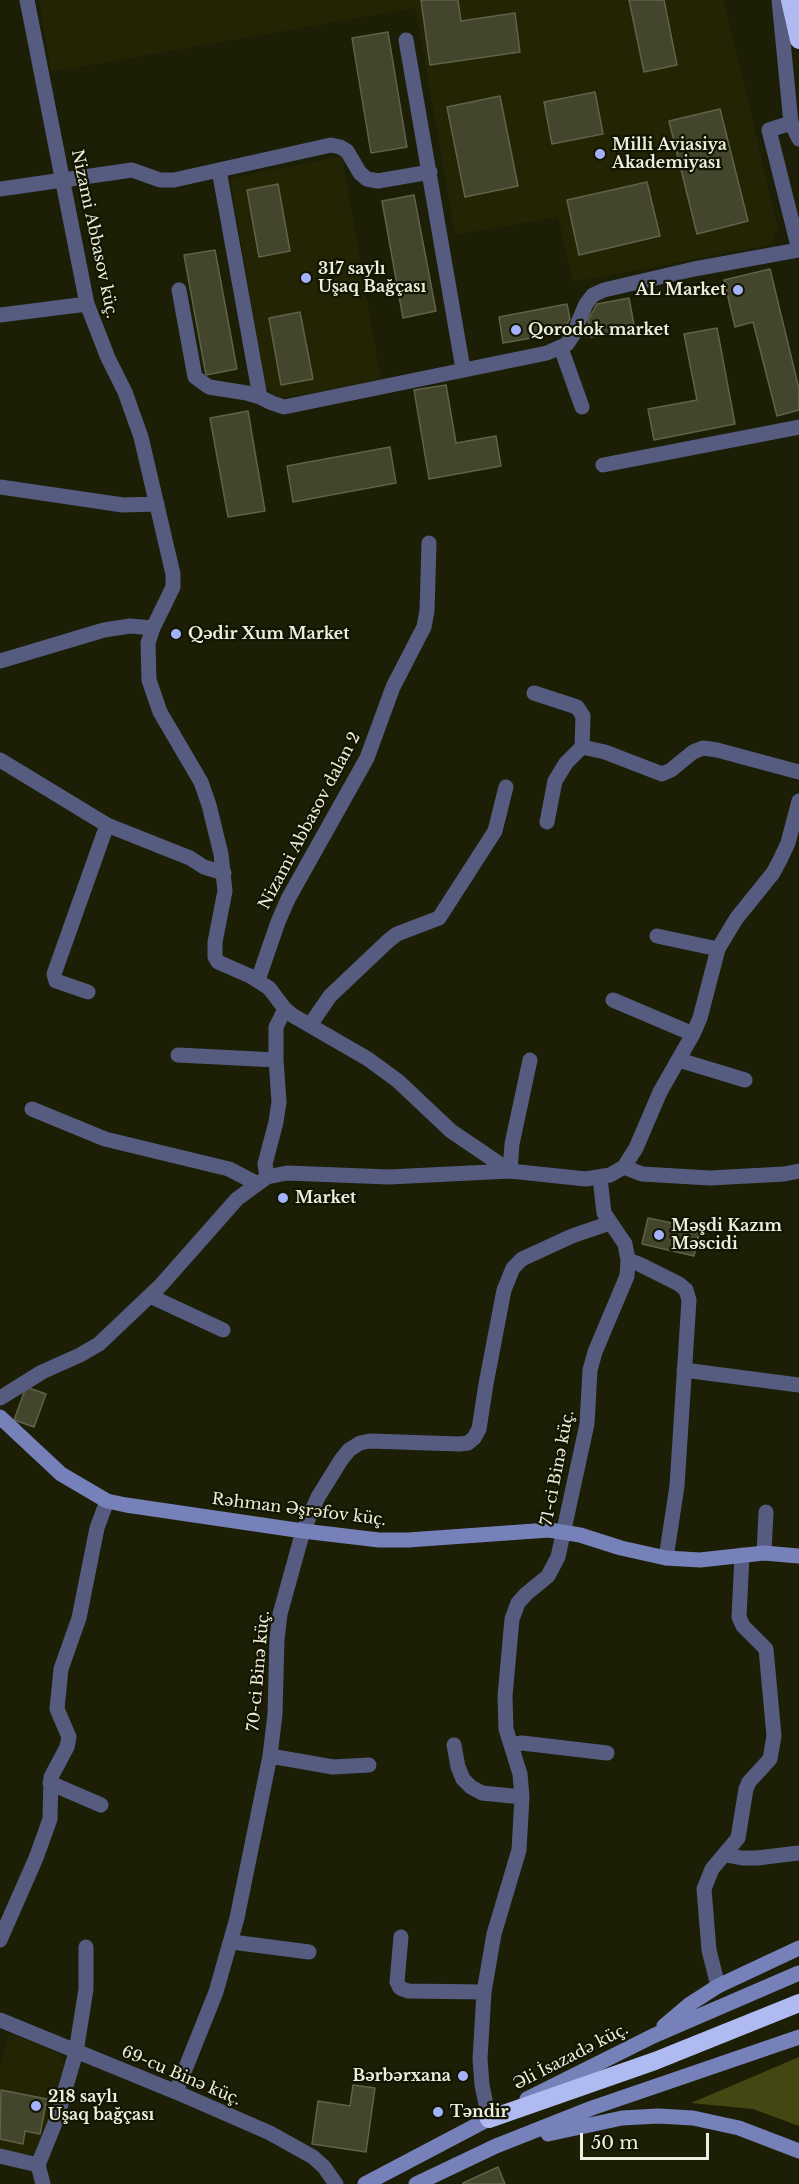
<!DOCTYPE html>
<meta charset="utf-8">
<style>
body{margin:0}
#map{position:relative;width:799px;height:2184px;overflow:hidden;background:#1c1e06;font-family:"Libre Baskerville",serif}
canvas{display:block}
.scale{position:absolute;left:580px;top:2133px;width:129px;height:27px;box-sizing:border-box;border:3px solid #ecefdf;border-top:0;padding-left:8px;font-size:18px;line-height:21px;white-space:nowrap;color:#ecefdf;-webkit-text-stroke:4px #131500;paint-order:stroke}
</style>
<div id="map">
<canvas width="799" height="2184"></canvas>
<div class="scale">50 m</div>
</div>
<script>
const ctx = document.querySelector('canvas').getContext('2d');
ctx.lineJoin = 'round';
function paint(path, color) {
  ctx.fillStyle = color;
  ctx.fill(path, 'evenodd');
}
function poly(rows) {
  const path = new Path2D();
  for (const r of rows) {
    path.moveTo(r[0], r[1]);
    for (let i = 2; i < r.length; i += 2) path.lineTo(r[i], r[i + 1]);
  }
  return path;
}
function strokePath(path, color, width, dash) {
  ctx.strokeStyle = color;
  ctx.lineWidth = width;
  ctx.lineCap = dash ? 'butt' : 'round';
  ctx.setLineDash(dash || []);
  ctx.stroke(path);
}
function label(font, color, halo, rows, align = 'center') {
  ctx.font = font + ' "Libre Baskerville",serif';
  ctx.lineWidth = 4.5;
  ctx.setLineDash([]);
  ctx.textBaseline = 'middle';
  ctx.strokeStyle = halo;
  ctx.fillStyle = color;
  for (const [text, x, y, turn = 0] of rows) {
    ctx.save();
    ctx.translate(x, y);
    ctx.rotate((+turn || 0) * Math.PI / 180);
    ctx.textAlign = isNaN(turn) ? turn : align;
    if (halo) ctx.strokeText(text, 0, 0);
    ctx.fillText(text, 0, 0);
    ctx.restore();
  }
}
const built = poly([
 [39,0,724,0,778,227,770,245,573,282,558,217,455,235,415,8,51,72],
 [342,156,381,379,279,399,265,386,230,178],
 [8,2033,60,2052,65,2063,39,2150,31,2156,0,2150,0,2067]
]);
const green = poly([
 [799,2057,799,2126,753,2109,691,2103]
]);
const building = poly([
 [421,0,458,0,461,21,515,13,520,52,430,65,421,0],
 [629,0,664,0,677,65,644,72,629,0],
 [388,32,407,147,371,153,352,38,388,32],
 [595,92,603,134,552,144,544,102,595,92],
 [500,96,518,186,465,197,447,107,500,96],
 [720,109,748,221,697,234,669,121,720,109],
 [647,182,660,236,579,255,567,200,647,182],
 [278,184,290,251,259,257,247,190,278,184],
 [414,195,436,311,403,318,382,201,414,195],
 [215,250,237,369,206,375,184,255,215,250],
 [770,269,799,389,799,410,777,416,753,322,735,327,724,280,770,269],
 [629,298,635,330,591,337,588,320,597,304,629,298],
 [567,304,570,319,560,333,503,343,499,317,567,304],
 [300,312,313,379,281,385,269,318,300,312],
 [717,328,735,424,654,440,648,409,697,400,684,334,717,328],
 [446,385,456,443,496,436,501,466,429,479,414,390,446,385],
 [248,411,265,511,228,517,210,418,248,411],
 [390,447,396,483,293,502,287,466,390,447],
 [648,1218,700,1229,694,1256,642,1244,648,1218],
 [26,1387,46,1394,34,1427,14,1420,26,1387],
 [353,2085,375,2088,366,2152,312,2144,318,2101,350,2106,353,2085],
 [1,2090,47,2099,40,2134,25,2131,23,2144,0,2139,1,2090],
 [498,2167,505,2184,463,2184,463,2183,498,2167]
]);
const street = poly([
 [27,0,87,304,108,358,125,392,141,437,173,574,173,587,153,628,148,643,149,680,160,712,201,782,209,805,221,854,225,891,215,942,215,957,218,962,250,976,269,988,285,1009,292,1015,368,1059,398,1081,451,1131,510,1171,586,1179,610,1175,624,1167,636,1148,660,1092,693,1034,700,1018,718,949,736,919,773,873,780,860,788,843,799,801],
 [779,0,791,123,799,139],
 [406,40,463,369],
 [791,123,769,130,799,250],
 [219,170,260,397,272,403,284,407,547,353,567,344,573,335,586,304,593,295,604,290,694,269,799,250],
 [0,189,132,170,160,180,174,180,331,145,340,147,347,151,360,173,367,179,378,181,430,172],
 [179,290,195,377,209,387,247,393,260,397],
 [0,315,87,304],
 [561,348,582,407],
 [603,465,799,427],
 [0,487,123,505,157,504],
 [0,661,104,630,130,626,153,628],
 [534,693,577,707,583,716,582,747,566,763,555,781,547,822],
 [582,747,605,752,662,774,671,770,693,752,703,748,717,750,799,772],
 [0,760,107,825,190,858,204,867,224,873],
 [657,936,718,949],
 [258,980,278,922,288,899,367,758,393,687,424,627,427,611,429,543],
 [88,992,56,981,54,974,107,825],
 [613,1000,693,1034],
 [310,1025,330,996,388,941,397,934,439,918,495,831,506,787],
 [178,1055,276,1060],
 [679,1060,745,1080],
 [32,1109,105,1139,229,1169,256,1183],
 [624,1167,642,1174,710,1178,784,1174,799,1171],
 [267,1177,265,1164,276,1122,279,1102,276,1060,276,1027,285,1009],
 [628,1260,639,1264,679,1284,686,1290,689,1300,677,1486,666,1558],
 [150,1296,223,1330],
 [684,1370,799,1385],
 [0,1398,42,1372,80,1355,99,1344,161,1285,237,1199,267,1177,287,1173,389,1177,510,1171,512,1144,530,1060],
 [764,1553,766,1512],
 [454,1745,458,1767,463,1779,471,1787,482,1793,522,1797],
 [511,1745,522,1743,607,1753],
 [270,1756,333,1767,369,1765],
 [50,1783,101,1805],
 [726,1855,742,1858,757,1858,799,1853],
 [401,1937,397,1982,400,1988,408,1991,484,1992],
 [0,1940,36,1858,50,1819,51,1777,67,1747,69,1737,57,1709,61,1669,79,1618,97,1528,107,1501],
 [232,1942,309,1952],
 [718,1986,709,1950,704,1889,712,1869,738,1838,746,1789,749,1782,770,1759,774,1736,766,1649,743,1626,739,1617,742,1555],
 [0,2020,176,2092,270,2133,313,2157,324,2167,336,2184],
 [176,2092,216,1992,237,1918,270,1756,275,1714,277,1639,280,1614,303,1531,318,1497,341,1460,349,1450,360,1443,370,1441,459,1444,468,1443,474,1438,479,1429,486,1384,504,1290,513,1268,522,1259,572,1236,610,1223],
 [489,2119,482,2085,480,2059,484,1992,494,1934,519,1850,522,1797,520,1774,506,1729,505,1696,512,1619,518,1603,526,1594,548,1576,558,1557,587,1424,590,1370,595,1352,627,1276,628,1260,625,1244,604,1213,600,1178],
 [0,2156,38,2165],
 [43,2184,38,2165,57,2118,76,2052,86,1989,86,1947]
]);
const secondary = poly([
 [0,1417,61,1474,107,1501,126,1505,303,1531,379,1540,408,1540,549,1530,580,1535,621,1548,666,1558,700,1560,764,1553,799,1556],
 [664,2026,690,2004,718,1986,799,1948],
 [527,2099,653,2036,799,1973],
 [548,2134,622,2118,658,2116,693,2118,739,2128,799,2151],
 [365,2184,498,2114],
 [416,2184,496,2146,592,2108,799,2037]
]);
const highway = poly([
 [790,0,799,40],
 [489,2119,655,2061,799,2003]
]);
const markers = [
 [600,154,6,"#a4b2fc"],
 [306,278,6,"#a4b2fc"],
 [738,290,6,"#a4b2fc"],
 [516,330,6,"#a4b2fc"],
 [176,634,6,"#a4b2fc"],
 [283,1198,6,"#a4b2fc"],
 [659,1235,6,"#a4b2fc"],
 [463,2076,6,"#a4b2fc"],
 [36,2106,6,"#a4b2fc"],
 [438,2112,6,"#a4b2fc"]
];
const poiNames = [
 ["Milli Aviasiya",612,145],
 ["Akademiyası",612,163],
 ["317 saylı",318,269],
 ["Uşaq Bağçası",318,287],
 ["AL Market",726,290,"right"],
 ["Qorodok market",528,330],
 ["Qədir Xum Market",188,634],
 ["Market",295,1198],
 ["Məşdi Kazım",671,1226],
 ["Məscidi",671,1244],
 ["Bərbərxana",451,2076,"right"],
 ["218 saylı",48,2097],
 ["Uşaq bağçası",48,2115],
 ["Təndir",450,2112]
];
const streetNames = [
 ["Nizami Abbasov küç.",94,234,78],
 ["Nizami Abbasov dalan 2",310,821,-62],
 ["71-ci Binə küç.",558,1468,-79],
 ["Rəhman Əşrəfov küç.",299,1510,7],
 ["70-ci Binə küç.",259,1671,-85],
 ["Əli İsazadə küç.",571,2057,-27],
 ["69-cu Binə küç.",181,2076,23]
];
paint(built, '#222404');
paint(green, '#434711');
paint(building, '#43452c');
strokePath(building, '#5f6348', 1.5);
strokePath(street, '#555c80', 15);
strokePath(secondary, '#7681b9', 15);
strokePath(highway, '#afbaf0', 18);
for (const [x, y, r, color] of markers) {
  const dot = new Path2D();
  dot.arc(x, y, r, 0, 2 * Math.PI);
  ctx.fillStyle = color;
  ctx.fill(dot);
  strokePath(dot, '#131500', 2);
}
label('bold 16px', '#ecefdf', '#131500', poiNames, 'left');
label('16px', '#ecefdf', '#131500', streetNames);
</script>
